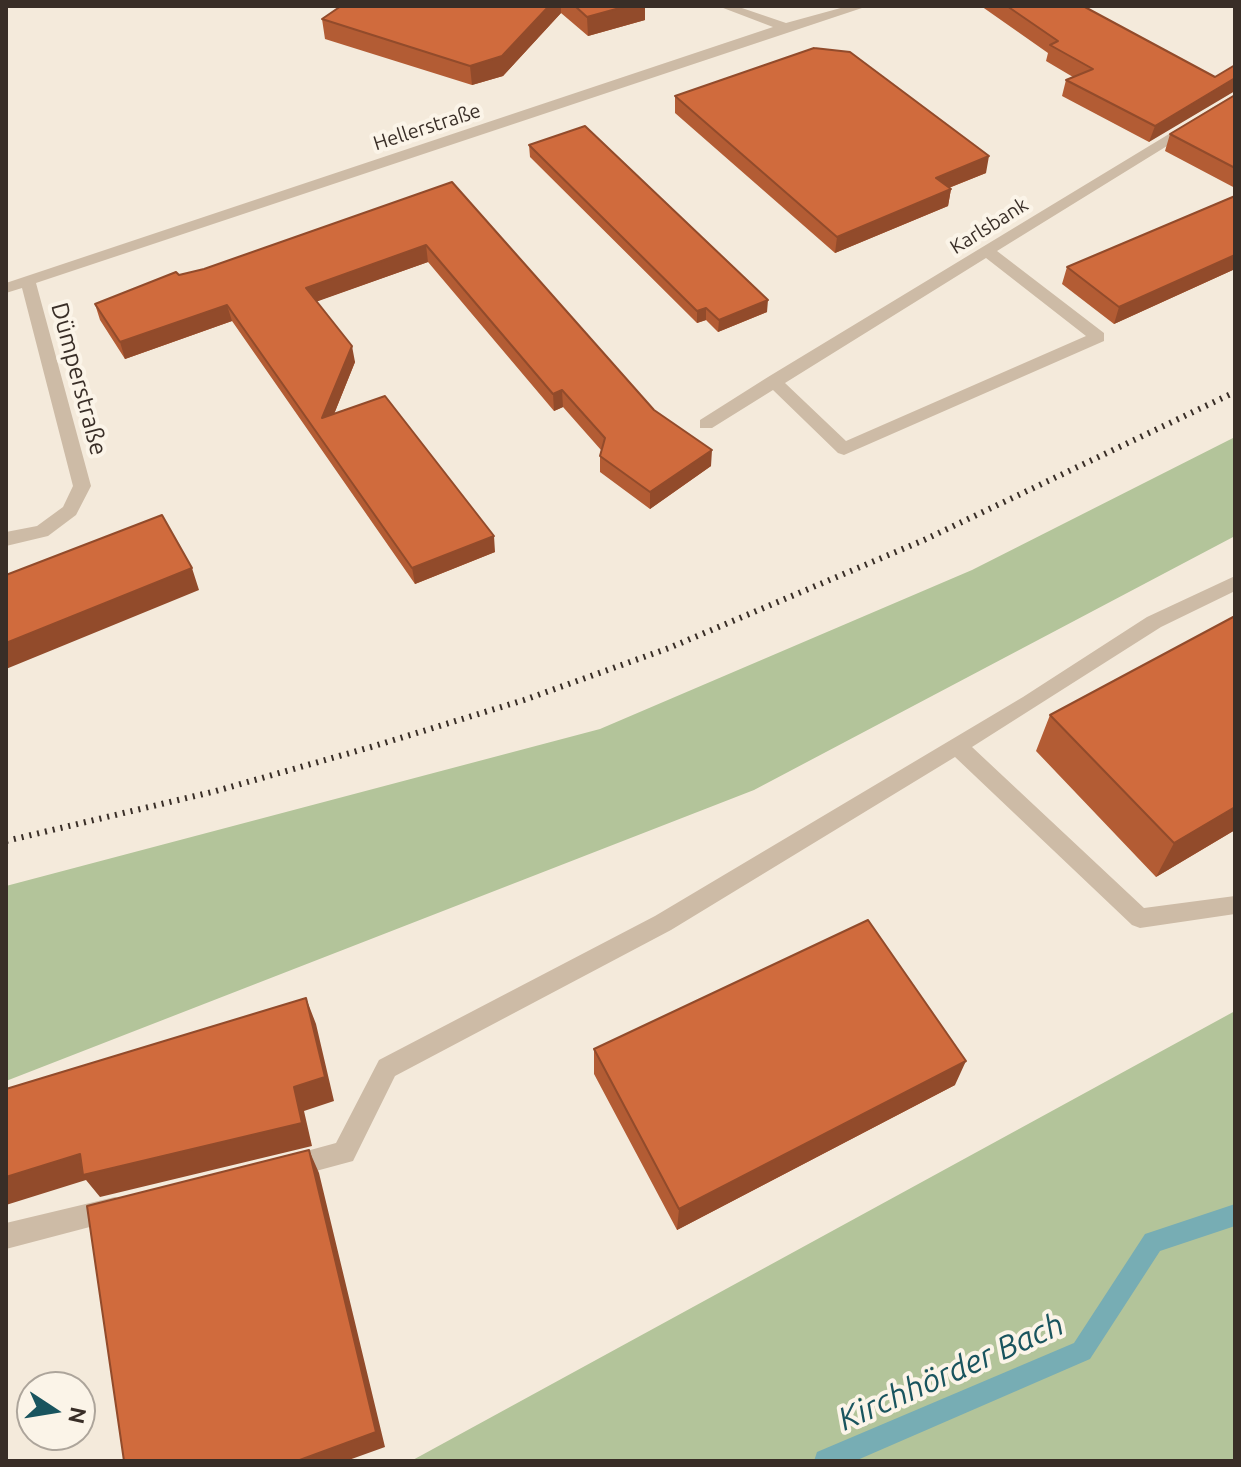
<!DOCTYPE html>
<meta charset="utf-8">
<style>
body{margin:0}
#map{position:relative;width:1241px;height:1467px;overflow:hidden;background:#f4eadb;font-family:Ubuntu,sans-serif}
canvas{display:block}
.frame{position:absolute;inset:0;border:8px solid #392e27;pointer-events:none}
.north{position:absolute;left:16px;top:1371px;width:80px;height:80px;box-sizing:border-box;background:#fbf4e8;border:2px solid #ada59b;border-radius:50%;rotate:102deg;font-size:22px;font-weight:700;line-height:32px;text-align:center;color:#392e27}
.north::after{content:'';display:block;margin:auto;width:28px;height:36px;background:#19545e;clip-path:polygon(50% 0,100% 100%,50% 72%,0 100%)}
</style>
<div id="map">
<canvas width="1241" height="1467"></canvas>
<div class="frame"></div>
<div class="north">N</div>
</div>
<script>
const ctx = document.querySelector('canvas').getContext('2d');
ctx.lineJoin = 'round';
function paint(path, color) {
  ctx.fillStyle = color;
  ctx.fill(path, 'evenodd');
}
function poly(rows) {
  const path = new Path2D();
  for (const r of rows) {
    path.moveTo(r[0], r[1]);
    for (let i = 2; i < r.length; i += 2) path.lineTo(r[i], r[i + 1]);
  }
  return path;
}
function strokePath(path, color, width, dash) {
  ctx.strokeStyle = color;
  ctx.lineWidth = width;
  ctx.lineCap = dash ? 'butt' : 'round';
  ctx.setLineDash(dash || []);
  ctx.stroke(path);
}
function label(font, color, halo, rows, align = 'center') {
  ctx.font = font + ' Ubuntu,sans-serif';
  ctx.lineWidth = 8;
  ctx.setLineDash([]);
  ctx.textBaseline = 'middle';
  ctx.strokeStyle = halo;
  ctx.fillStyle = color;
  for (const [text, x, y, turn = 0] of rows) {
    ctx.save();
    ctx.translate(x, y);
    ctx.rotate((+turn || 0) * Math.PI / 180);
    ctx.textAlign = isNaN(turn) ? turn : align;
    if (halo) ctx.strokeText(text, 0, 0);
    ctx.fillText(text, 0, 0);
    ctx.restore();
  }
}
const green = poly([
 [1235,437,1235,536,754,790,6,1081,6,886,600,729,972,570],
 [1235,1011,1235,1461,411,1461]
]);
const stream = poly([
 [1235,1204,1235,1226,1160,1251,1090,1359,855,1461,814,1461,817,1452,1074,1343,1145,1234,1235,1204]
]);
const minor = poly([
 [718,6,736,6,786,23,848,6,868,6,36,283,91,486,76,515,48,536,6,546,6,532,37,526,63,507,73,486,22,288,6,293,6,283,773,27,718,6],
 [1235,94,1235,104,997,251,1104,333,1104,341,844,455,838,453,773,390,712,428,700,428,700,420,768,377,1235,94],
 [986,258,1086,336,846,441,785,383,986,258],
 [1235,576,1235,591,1161,627,972,747,1144,908,1235,896,1235,914,1140,928,1132,925,955,757,671,930,395,1076,353,1161,290,1178,281,1174,278,1166,281,1158,336,1143,379,1060,655,916,1023,697,1147,617,1235,576],
 [115,1197,124,1200,127,1209,124,1218,6,1249,6,1223,115,1197]
]);
const rail = poly([
 [6,841,216,791,371,747,524,700,669,648,924,540,1235,392]
]);
const wall = poly([
 [341,6,645,6,645,20,588,36,561,13,503,76,472,85,325,39,322,19],
 [981,6,1083,6,1215,77,1149,142,1062,96,1066,80,1073,77,1046,61,1048,53],
 [1235,95,1235,188,1165,151,1170,134],
 [675,96,986,173,949,188,951,189,948,206,835,253,675,113],
 [529,145,767,312,718,332,706,320,697,323,530,157],
 [452,182,654,410,711,466,650,509,600,472,600,456,601,450,563,407,554,411,428,262,317,301,355,362,334,414,495,552,415,584,232,321,125,359,100,320,95,304,179,275,204,269],
 [1235,194,1235,269,1114,324,1062,284,1067,267,1234,196],
 [1050,715,1235,830,1156,877,1036,751],
 [594,1049,955,1085,677,1230,594,1074]
]);
const shadedWall = poly([
 [549,6,561,6,561,13,503,76,472,85,470,66],
 [627,6,645,6,645,20,588,36,587,17],
 [1235,78,1235,91,1149,142,1155,126],
 [989,156,986,173,933,194,936,178],
 [951,189,948,206,835,253,837,237],
 [426,245,428,262,310,304,306,288],
 [1235,255,1235,269,1114,324,1119,307],
 [768,300,767,312,718,332,719,320],
 [227,305,232,321,125,359,120,342],
 [706,308,706,320,697,323,697,311],
 [352,346,355,362,326,434,322,418],
 [562,390,563,407,554,411,553,394],
 [712,450,711,466,650,509,650,492],
 [494,536,495,552,415,584,412,568],
 [192,568,199,590,6,669,6,643],
 [1235,807,1235,830,1156,877,1174,843],
 [306,998,316,1024,334,1101,304,1111,312,1146,100,1197,86,1180,6,1205,6,1177,294,1087],
 [966,1061,955,1085,677,1230,679,1209],
 [309,1150,319,1173,385,1447,346,1461,297,1461]
]);
const building = poly([
 [341,6,549,6,502,56,470,66,322,19,341,6],
 [575,6,627,6,587,17,575,6],
 [1007,6,1083,6,1215,77,1235,65,1235,78,1155,126,1066,80,1093,69,1050,45,1058,41,1007,6],
 [814,48,850,52,989,156,936,178,951,189,837,237,675,96,814,48],
 [1235,95,1235,168,1170,134,1235,95],
 [585,126,768,300,719,320,706,308,697,311,529,145,585,126],
 [452,182,654,410,712,450,650,492,600,456,605,438,562,390,553,394,426,245,306,288,352,346,322,418,385,396,494,536,412,568,227,305,120,342,95,304,176,272,179,275,204,269,452,182],
 [1235,196,1235,255,1119,307,1067,267,1235,196],
 [162,515,192,568,6,643,6,575,162,515],
 [1235,616,1235,807,1174,843,1050,715,1235,616],
 [868,920,966,1061,679,1209,594,1049,868,920],
 [306,998,325,1077,294,1087,302,1123,83,1175,80,1154,6,1177,6,1089,306,998],
 [309,1150,376,1432,297,1461,124,1461,87,1206,309,1150]
]);
const farStreetnames = [
 ["Hellerstraße",427,127,-18],
 ["Karlsbank",989,226,-32]
];
const streetNames = [
 ["Dümperstraße",79,379,75]
];
const nearWaternames = [
 ["Kirchhörder Bach",951,1372,-24]
];
paint(green, '#b3c49a');
paint(stream, '#77adb4');
paint(minor, '#cdbba6');
strokePath(rail, '#392e27', 6, [2, 6]);
paint(wall, '#b35c34');
paint(shadedWall, '#924b2b');
paint(building, '#d06b3d');
strokePath(building, '#924b2b', 2);
label('20px', '#392e27', '#fbf4e8', farStreetnames);
label('24px', '#392e27', '#fbf4e8', streetNames);
label('italic 32px', '#19545e', '#fbf4e8', nearWaternames);
</script>
